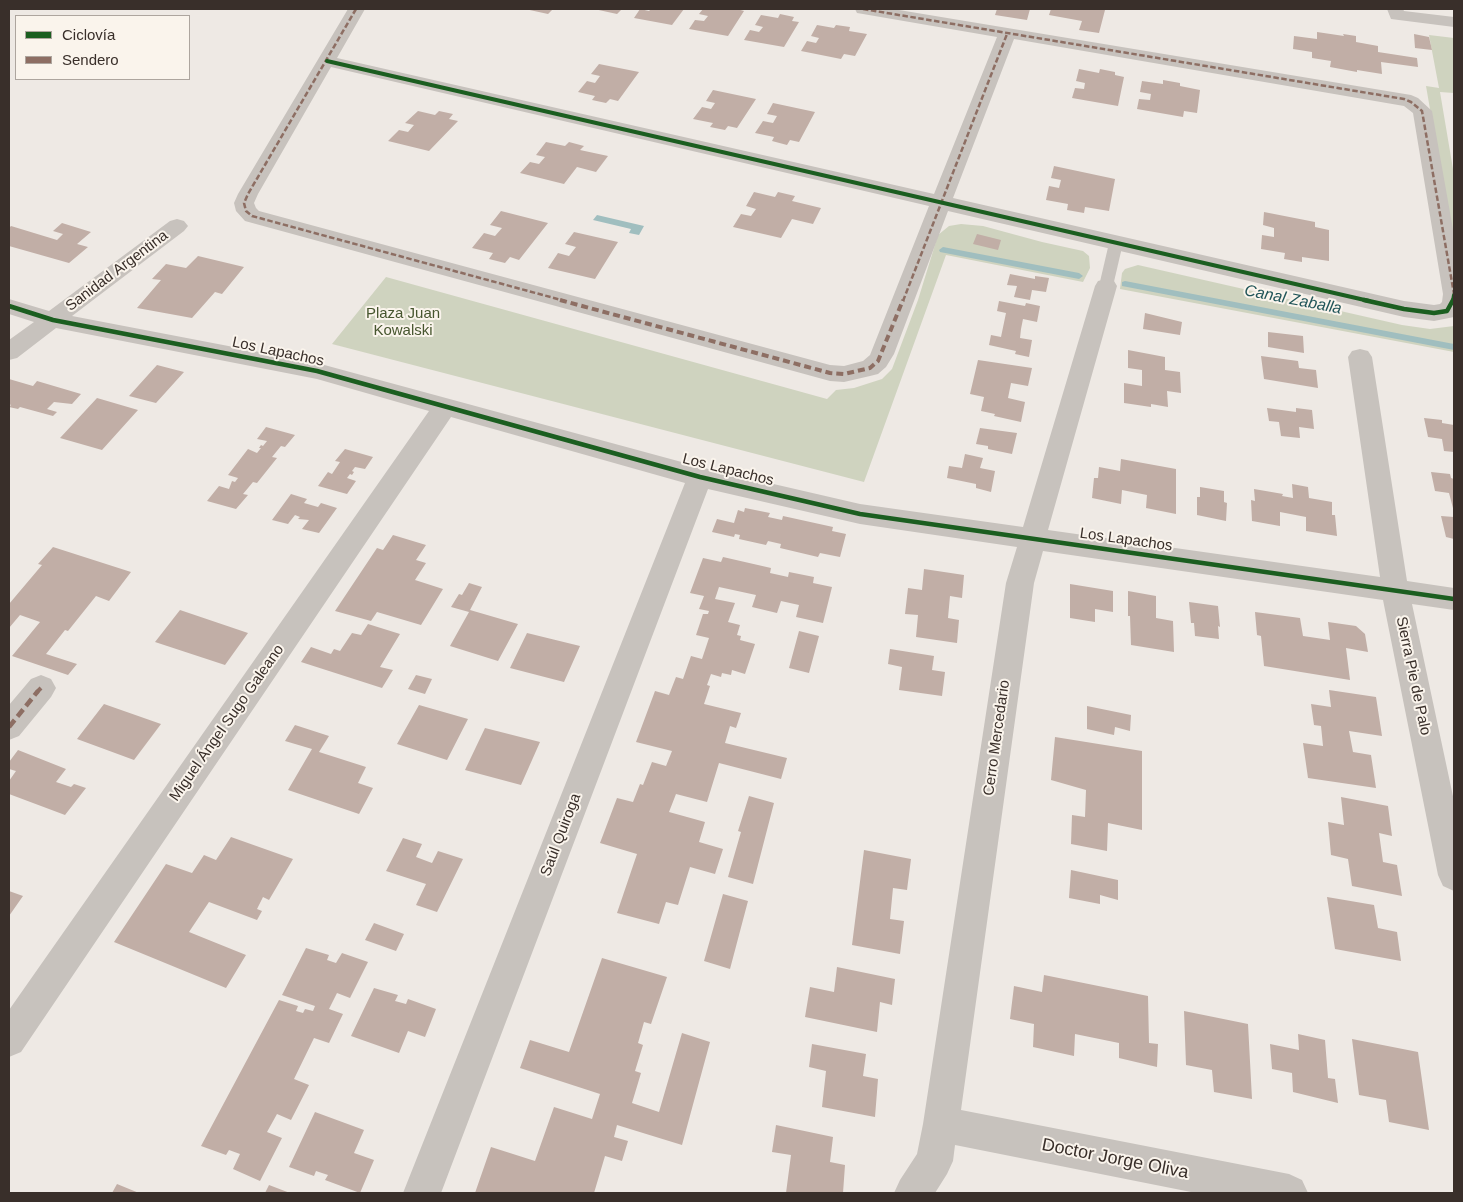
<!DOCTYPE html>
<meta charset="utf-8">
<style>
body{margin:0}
#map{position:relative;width:1463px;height:1202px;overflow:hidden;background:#eee9e4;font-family:Arial,sans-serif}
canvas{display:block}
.frame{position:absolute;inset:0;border:10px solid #392f2a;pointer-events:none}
.legend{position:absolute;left:15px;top:15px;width:175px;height:65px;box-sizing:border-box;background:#faf4ec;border:1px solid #ada59e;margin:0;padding:6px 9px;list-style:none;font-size:15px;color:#392f2a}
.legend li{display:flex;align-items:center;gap:10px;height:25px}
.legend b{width:25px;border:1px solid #ada59e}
</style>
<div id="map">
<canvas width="1463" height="1202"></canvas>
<div class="frame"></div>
<ul class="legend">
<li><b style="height:6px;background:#1b5e20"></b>Ciclovía</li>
<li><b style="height:6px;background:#8d6e63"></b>Sendero</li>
</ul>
</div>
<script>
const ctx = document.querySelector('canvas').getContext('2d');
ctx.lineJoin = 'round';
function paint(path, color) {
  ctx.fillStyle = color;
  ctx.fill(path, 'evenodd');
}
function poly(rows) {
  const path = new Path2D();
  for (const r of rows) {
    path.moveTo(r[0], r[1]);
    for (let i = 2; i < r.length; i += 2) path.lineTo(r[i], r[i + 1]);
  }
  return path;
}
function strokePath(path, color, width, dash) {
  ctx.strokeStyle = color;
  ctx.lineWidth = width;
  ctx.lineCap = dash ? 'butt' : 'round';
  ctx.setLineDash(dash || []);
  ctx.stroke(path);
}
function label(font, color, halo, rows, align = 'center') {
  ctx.font = font + ' Arial,sans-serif';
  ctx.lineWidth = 4;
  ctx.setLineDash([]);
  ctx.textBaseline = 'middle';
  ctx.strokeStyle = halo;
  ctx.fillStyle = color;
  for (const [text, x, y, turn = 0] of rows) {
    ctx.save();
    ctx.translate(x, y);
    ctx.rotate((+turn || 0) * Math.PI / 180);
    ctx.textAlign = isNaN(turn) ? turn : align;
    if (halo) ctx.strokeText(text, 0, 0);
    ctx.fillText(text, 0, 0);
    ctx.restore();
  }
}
const green = poly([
 [1429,35,1454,38,1454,93,1440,92,1454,175,1454,248,1426,86,1439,88],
 [961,224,983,226,1042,242,1083,251,1089,256,1090,268,1083,282,946,255,864,482,332,344,386,277,827,399,836,390,854,388,882,379,892,369,918,300,938,235,949,226],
 [1138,265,1402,325,1430,329,1454,326,1454,352,1120,289,1122,273,1125,269]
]);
const water = poly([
 [597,215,644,226,639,235,629,233,631,229,593,220]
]);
const stream = poly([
 [943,247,1079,273,1083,276,1079,279,940,252,939,250,943,247],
 [1125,281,1454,344,1454,350,1122,286,1122,282,1125,281]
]);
const building = poly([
 [525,9,553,9,548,14],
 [594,9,622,9,617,14],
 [640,9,649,11,651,9,684,9,672,25,634,18],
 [703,9,737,9,744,11,728,36,689,29,695,20,704,21,708,16,699,14],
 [997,9,1030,9,1027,20,995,15],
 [1051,9,1105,10,1099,33,1079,30,1082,21,1049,15],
 [780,14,794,17,792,21,799,22,784,47,744,40,750,30,759,32,763,27,755,25,761,15,778,18],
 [817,25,834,28,836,25,850,27,849,31,867,34,855,56,844,54,841,59,801,51,807,41,816,43,819,38,811,36],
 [1317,32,1344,36,1343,34,1356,36,1356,42,1378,46,1378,52,1417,58,1418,67,1381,62,1382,74,1357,70,1357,72,1330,67,1331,61,1312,58,1312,52,1293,49,1294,36,1317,39],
 [1414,34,1429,37,1432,50,1415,48],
 [599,64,639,72,618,101,610,99,606,103,592,100,595,96,578,92,587,81,595,83,600,76,591,74],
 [1079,69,1099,73,1100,69,1115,72,1115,75,1124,77,1118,106,1072,98,1075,88,1084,89,1085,83,1076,81],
 [1163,80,1180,83,1180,86,1200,90,1197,113,1184,111,1183,117,1137,109,1139,99,1150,100,1151,94,1140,92,1142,81,1163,84],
 [713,90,756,99,737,128,728,126,725,130,710,127,713,123,693,119,702,107,711,109,715,103,706,101],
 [773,103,815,112,799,142,790,140,787,145,772,141,774,137,755,133,763,121,773,123,777,116,767,114],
 [418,111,435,115,439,111,453,114,449,119,458,121,429,151,388,141,399,130,408,132,414,125,405,123],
 [546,142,565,146,569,142,584,146,580,150,608,156,596,172,577,167,564,184,520,173,530,162,539,164,545,157,536,155],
 [1054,166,1115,179,1109,211,1085,207,1084,213,1067,210,1068,204,1046,200,1049,186,1059,188,1061,180,1051,178],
 [754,192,775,197,778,192,795,196,792,201,821,208,813,224,792,219,781,238,733,227,741,214,751,216,756,209,746,206],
 [501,211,548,223,519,260,510,257,505,263,489,259,493,253,472,248,484,233,495,236,502,228,490,225],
 [1264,212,1315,222,1315,227,1329,230,1329,261,1302,257,1302,262,1284,259,1285,253,1261,249,1262,235,1274,237,1274,228,1263,225],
 [62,223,91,232,77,244,88,247,69,263,9,246,9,228,11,226,57,240,63,234,53,231],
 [574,232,618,242,595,279,548,268,558,253,569,256,576,247,565,244],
 [977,234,1001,240,998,250,973,244],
 [198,256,244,267,222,294,215,292,192,318,137,308,161,280,152,279,166,264,186,268],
 [1010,274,1035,279,1035,276,1049,278,1046,292,1032,290,1030,300,1014,297,1017,286,1007,285],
 [999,301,1025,306,1026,303,1040,306,1037,322,1023,319,1021,329,1020,338,1032,340,1029,357,1015,354,1016,351,989,345,991,335,1001,337,1006,313,997,311],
 [1145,313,1182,322,1180,335,1143,329],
 [1268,332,1303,336,1304,353,1268,347],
 [1128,350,1165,357,1165,370,1180,372,1181,393,1167,391,1168,407,1151,404,1151,407,1124,403,1124,383,1142,386,1142,370,1128,368],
 [1261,356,1298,361,1299,368,1316,370,1318,388,1264,379],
 [978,360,1032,368,1028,386,1011,383,1008,398,1025,402,1021,422,994,416,995,414,981,411,984,397,970,394],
 [157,365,184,372,156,403,129,396],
 [9,379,33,386,37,381,81,394,72,404,54,402,47,409,57,412,53,416,20,407,18,409,9,407,11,405,9,404],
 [97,398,138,410,102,450,60,438],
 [1267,408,1296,412,1296,408,1312,410,1314,429,1299,427,1300,438,1281,436,1279,422,1269,421],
 [1424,418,1442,420,1442,423,1454,425,1454,452,1444,451,1442,439,1428,437],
 [266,427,295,435,285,447,281,446,272,457,277,458,257,483,253,482,243,494,248,495,236,509,207,501,219,486,229,489,232,481,235,482,238,478,228,475,248,449,257,453,261,448,259,448,261,445,263,446,267,441,257,439],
 [980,428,1017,433,1012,454,988,449,988,446,976,444],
 [345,449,373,457,365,469,355,467,352,471,354,472,352,475,350,474,347,478,356,481,347,494,318,486,328,472,332,474,340,462,335,461],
 [965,454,983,458,980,468,995,471,991,492,976,488,976,484,947,478,949,466,962,468],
 [1121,459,1176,469,1176,514,1146,508,1147,495,1122,490,1121,504,1092,498,1094,478,1098,478,1099,467,1120,471],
 [1431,472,1450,474,1451,478,1454,479,1454,512,1449,493,1435,491],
 [1292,484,1308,487,1309,498,1332,502,1332,515,1335,515,1337,536,1306,531,1306,517,1280,512,1280,526,1252,521,1251,500,1255,501,1254,489,1283,494,1282,496,1293,498],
 [1200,487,1224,491,1224,502,1227,503,1226,521,1197,515,1197,497,1200,497],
 [291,494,307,499,304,503,318,507,321,503,337,508,319,533,302,529,309,520,298,519,300,517,295,515,288,524,272,520],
 [745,508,770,513,768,517,782,520,783,516,833,527,832,531,846,534,840,557,820,553,818,557,780,548,781,544,768,541,766,545,739,539,740,535,735,534,734,537,712,532,717,519,734,523,738,510,744,512],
 [1441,516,1454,517,1454,539,1446,537],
 [393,535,426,545,416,560,426,563,415,580,443,589,421,625,377,612,371,621,335,611,377,548,383,550],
 [53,547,131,572,109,601,96,596,68,631,65,630,46,654,77,664,68,675,12,656,40,622,20,615,9,628,9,604,42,565,38,564],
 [723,557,771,568,770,573,788,577,789,572,814,577,813,583,832,587,823,623,796,617,799,605,781,601,777,613,752,607,756,595,719,587,715,599,735,603,728,622,740,625,737,635,741,636,740,640,755,644,745,674,732,670,731,675,722,673,721,677,711,674,707,685,710,686,704,704,741,713,736,728,730,726,725,743,787,758,781,779,719,763,707,802,676,794,669,812,705,822,699,842,723,849,715,874,690,867,678,905,666,902,659,924,617,913,637,854,600,843,617,798,633,802,640,784,643,785,652,762,666,766,672,751,636,742,655,691,669,695,676,677,683,679,691,656,702,659,709,638,696,635,703,614,708,614,709,611,699,609,704,596,690,593,703,558,721,562],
 [924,569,964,575,962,598,950,596,948,618,959,620,957,643,916,637,918,615,905,614,908,588,922,590],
 [469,583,482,587,470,610,518,624,498,661,450,646,469,612,451,607,459,594,462,595],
 [1070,584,1113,591,1113,612,1095,609,1095,622,1070,618],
 [1128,591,1156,596,1156,618,1173,621,1174,652,1131,645,1130,616,1128,616],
 [1189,602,1218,606,1220,627,1218,626,1219,639,1195,636,1194,623,1191,623],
 [180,610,248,633,225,665,155,642],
 [1255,612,1300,618,1303,636,1330,640,1328,622,1356,626,1365,634,1368,652,1346,648,1350,680,1264,666,1261,636,1257,635],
 [368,624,400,634,380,667,393,670,382,688,301,662,311,647,331,654,334,649,340,651,352,633,361,635],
 [799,631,819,636,809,673,789,668],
 [527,633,580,646,564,682,510,668],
 [890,649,934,656,932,670,945,672,942,696,899,690,902,667,888,664],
 [416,675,432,679,425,694,408,689],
 [1329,690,1376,697,1382,736,1349,731,1353,752,1371,755,1376,788,1308,778,1303,743,1323,746,1321,726,1314,725,1311,704,1331,707],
 [104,704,161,724,134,760,77,739],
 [419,705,468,719,447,760,397,744],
 [1087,706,1131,715,1130,731,1115,727,1114,735,1087,729],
 [295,725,329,736,319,752,366,767,358,783,373,788,359,814,288,790,312,749,285,741],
 [485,728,540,742,521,785,465,770],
 [1055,737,1142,751,1142,830,1108,823,1107,851,1071,844,1072,815,1085,817,1086,790,1051,780],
 [18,750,66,769,56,782,71,787,74,784,86,788,65,815,9,794,9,781,16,771,9,769,9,762],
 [749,796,774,803,753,884,728,877,741,832,738,831],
 [1341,797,1388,806,1392,836,1379,833,1383,862,1397,865,1402,896,1352,886,1348,859,1331,855,1328,822,1344,825],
 [231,837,293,859,269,900,263,897,257,909,262,911,257,920,209,902,189,932,246,955,226,988,114,942,166,864,192,873,204,855,216,860],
 [403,838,422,844,416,857,432,863,438,851,463,859,437,912,416,905,426,884,386,871],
 [864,850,911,859,907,890,893,888,890,919,904,921,900,954,852,945],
 [1071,870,1118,880,1118,900,1100,895,1100,904,1069,898],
 [9,891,23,896,9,916],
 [723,894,748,901,730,969,704,961],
 [1327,897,1374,905,1378,928,1397,932,1401,961,1335,949],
 [374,923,404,934,396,951,365,940],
 [306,948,329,955,327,960,336,963,342,953,368,962,350,998,337,993,329,1009,343,1014,329,1043,314,1038,294,1079,309,1085,291,1120,277,1114,267,1132,282,1138,260,1181,233,1169,240,1154,229,1150,226,1155,201,1146,279,1000,298,1006,296,1011,303,1013,305,1009,313,1011,315,1006,282,995],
 [602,958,667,977,651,1024,644,1022,638,1043,643,1045,635,1071,641,1073,632,1103,659,1112,682,1033,710,1042,682,1145,617,1125,614,1137,628,1141,622,1161,605,1156,594,1193,475,1193,491,1147,535,1161,554,1107,592,1119,600,1094,520,1068,530,1040,569,1052],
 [837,967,895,979,892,1005,880,1002,877,1032,805,1017,810,987,834,992],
 [1044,975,1148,996,1149,1043,1158,1044,1157,1067,1119,1058,1119,1043,1075,1034,1074,1056,1033,1047,1034,1024,1010,1019,1014,986,1042,992],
 [374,988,398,995,395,1001,406,1004,408,999,436,1009,425,1037,408,1031,399,1053,351,1036],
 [1184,1011,1248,1024,1252,1099,1214,1092,1212,1070,1186,1065],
 [1298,1034,1325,1040,1328,1078,1335,1079,1338,1103,1293,1092,1292,1073,1272,1069,1270,1044,1299,1050],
 [1352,1039,1418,1052,1429,1130,1389,1122,1386,1100,1359,1095],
 [812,1044,866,1054,863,1076,878,1079,875,1117,822,1107,826,1071,809,1067],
 [315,1112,364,1130,354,1153,374,1160,360,1193,325,1180,328,1175,316,1171,314,1176,289,1167],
 [776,1125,833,1137,830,1162,845,1165,843,1193,786,1193,791,1155,772,1152],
 [117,1184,139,1193,112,1193],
 [269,1185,290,1193,265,1193]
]);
const service = poly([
 [1116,239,1121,240,1123,243,1113,286,1111,289,1106,291,1101,289,1099,286,1109,243,1111,240,1116,239]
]);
const minor = poly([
 [348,9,365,9,337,58,934,194,997,37,863,14,857,13,855,9,893,9,1411,95,1418,98,1432,111,1454,235,1454,317,1434,321,1404,317,948,211,894,354,886,367,878,374,870,376,844,382,830,381,245,221,236,211,234,203,238,194,348,9],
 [1014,39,1404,106,1413,113,1443,294,1442,302,1440,304,1434,305,1404,301,953,198,1014,39],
 [331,67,929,206,870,355,863,361,844,366,830,365,259,211,256,208,254,203,258,194,331,67],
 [1387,9,1403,9,1404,11,1454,17,1454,27,1391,19,1387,9],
 [177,219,184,221,188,226,184,231,72,316,317,363,700,467,860,504,1023,527,1095,286,1098,281,1106,279,1114,281,1117,286,1048,530,1380,577,1348,357,1352,351,1360,349,1368,351,1372,357,1407,581,1454,588,1454,610,1412,604,1454,801,1454,891,1443,886,1438,875,1383,600,1043,551,1034,583,961,1110,1289,1174,1302,1180,1308,1193,1196,1193,955,1145,953,1161,947,1174,935,1193,894,1193,900,1180,917,1154,923,1124,1006,583,1017,547,860,524,708,489,441,1193,403,1193,685,483,451,417,21,1052,9,1057,9,1010,429,411,317,379,56,328,17,358,9,360,9,340,34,322,9,314,9,299,49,311,170,221,177,219],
 [41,675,51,679,56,688,51,697,19,736,9,740,9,705,31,679,41,675]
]);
const quietFar2 = poly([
 [356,9,248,194,244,203,246,211,252,216,565,301],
 [863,9,1404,99,1411,102,1422,111,1454,294],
 [903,301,1007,34]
]);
const quietFar1 = poly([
 [560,300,830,373,844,374,870,368,878,361,903,300],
 [37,692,41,688]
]);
const quiet = poly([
 [9,727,38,691]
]);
const cyclewayFar1 = poly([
 [327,61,1369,301],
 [1453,301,1454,295]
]);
const cycleway = poly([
 [1364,300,1404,309,1434,313,1447,311,1453,300],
 [9,306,53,320,317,371,700,477,860,514,1454,599]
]);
const streetNames = [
 ["Sanidad Argentina",117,271,-37],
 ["Los Lapachos",278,352,12],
 ["Los Lapachos",728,470,14],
 ["Los Lapachos",1126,540,8],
 ["Sierra Pie de Palo",1413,676,78],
 ["Miguel Ángel Sugo Galeano",227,723,-55],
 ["Cerro Mercedario",997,738,-82],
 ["Saúl Quiroga",561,835,-69]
];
const parkNames = [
 ["Plaza Juan",403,314],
 ["Kowalski",403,331]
];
const waterNames = [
 ["Canal Zaballa",1293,300,11]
];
const nearStreetnames = [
 ["Doctor Jorge Oliva",1115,1159,11]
];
paint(green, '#cfd3bf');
paint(water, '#a0bebf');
paint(stream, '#a0bebf');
paint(building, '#c1aea6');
paint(service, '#c7c2bd');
paint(minor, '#c7c2bd');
strokePath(quietFar2, '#8d6e63', 2.5, [5.5, 2.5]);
strokePath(quietFar1, '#8d6e63', 4, [7, 4]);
strokePath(quiet, '#8d6e63', 4.5, [9, 4.5]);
strokePath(cyclewayFar1, '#1b5e20', 4);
strokePath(cycleway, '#1b5e20', 4.5);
label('15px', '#392f2a', '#faf4ec', streetNames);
label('15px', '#47562f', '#faf4ec', parkNames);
label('italic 16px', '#215559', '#faf4ec', waterNames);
label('18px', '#392f2a', '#faf4ec', nearStreetnames);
</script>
